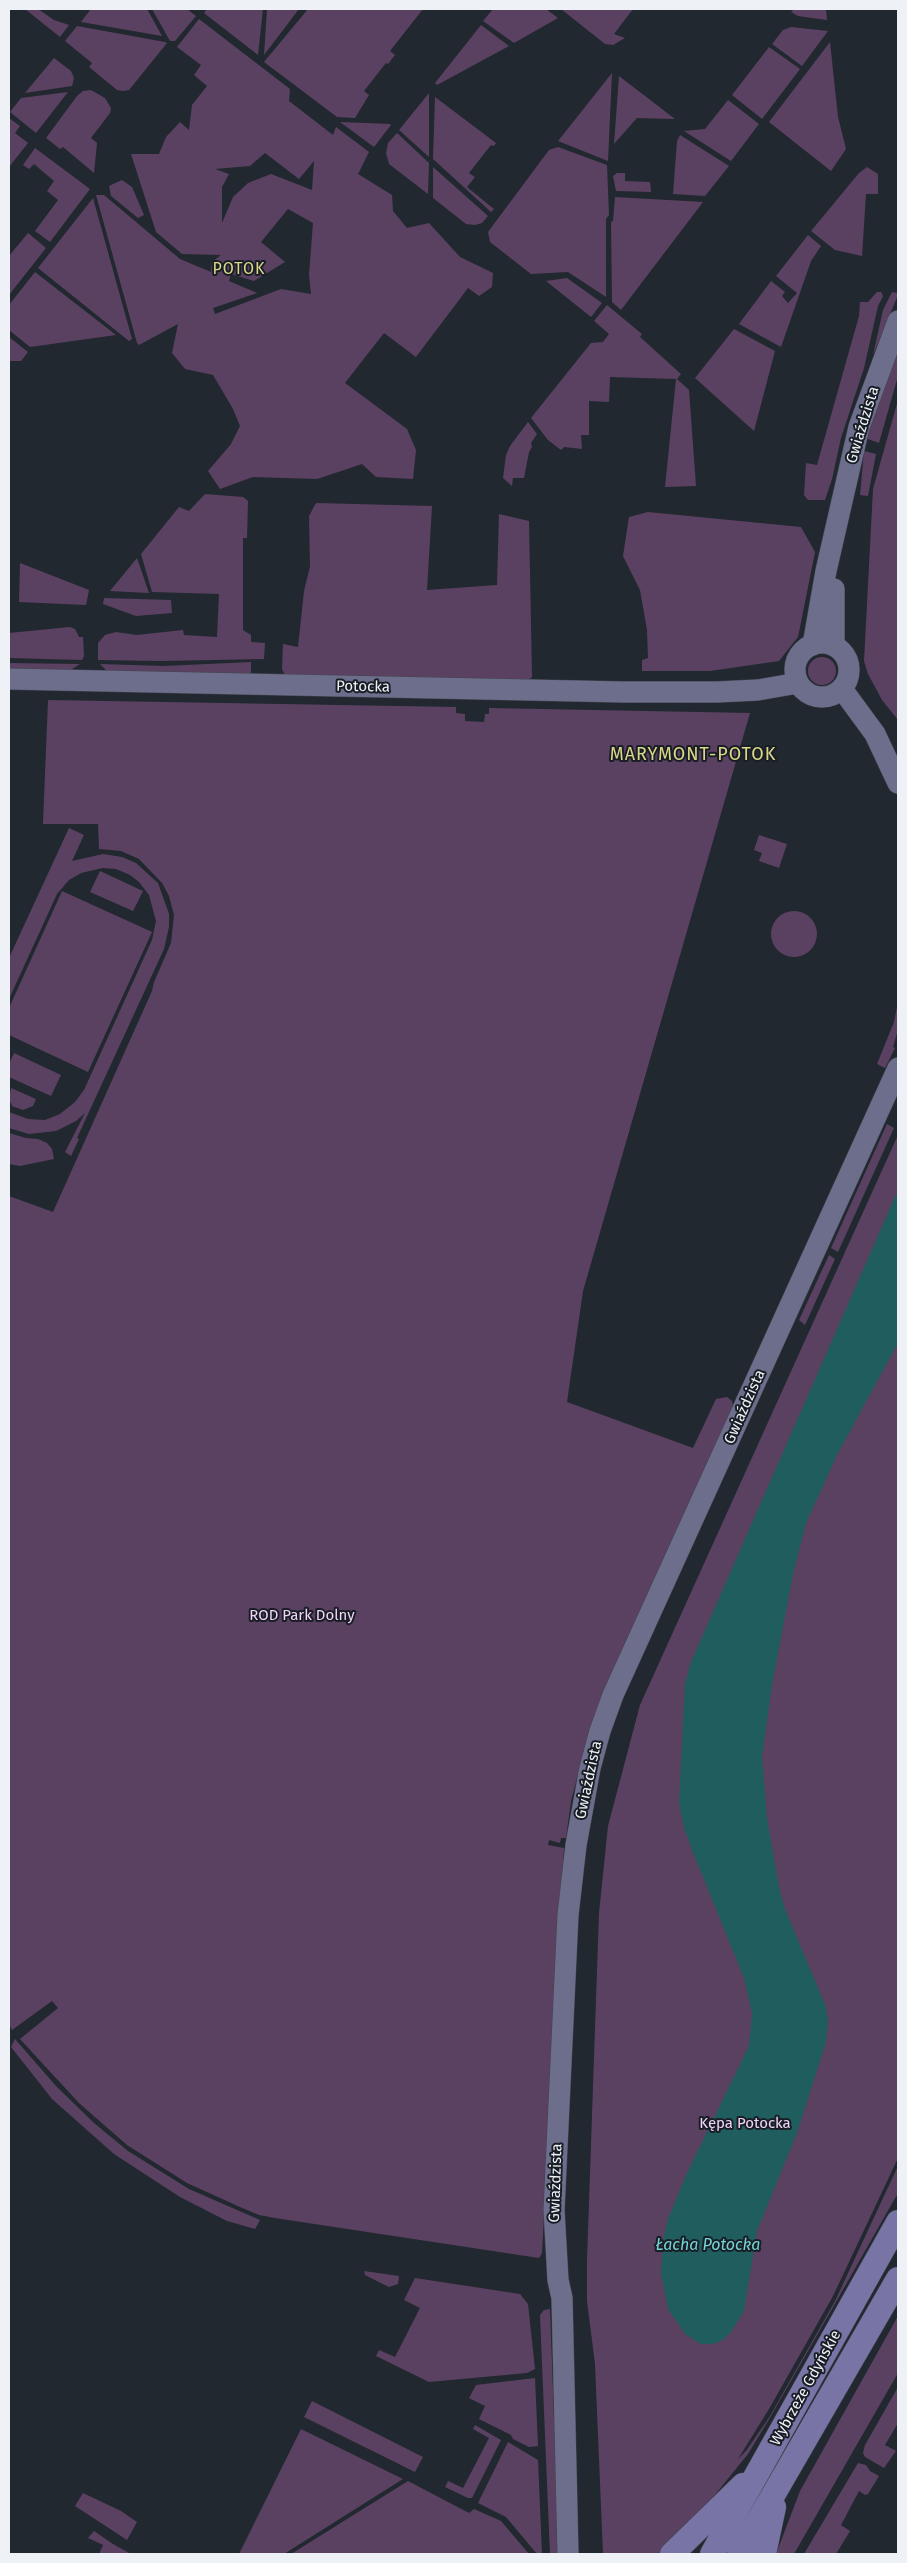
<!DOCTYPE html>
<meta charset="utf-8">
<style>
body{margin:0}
#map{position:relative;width:907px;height:2563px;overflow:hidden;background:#222830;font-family:"Fira Sans",sans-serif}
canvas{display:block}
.frame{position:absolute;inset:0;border:10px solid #eef2f7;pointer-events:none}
</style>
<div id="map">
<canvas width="907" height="2563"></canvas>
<div class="frame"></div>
</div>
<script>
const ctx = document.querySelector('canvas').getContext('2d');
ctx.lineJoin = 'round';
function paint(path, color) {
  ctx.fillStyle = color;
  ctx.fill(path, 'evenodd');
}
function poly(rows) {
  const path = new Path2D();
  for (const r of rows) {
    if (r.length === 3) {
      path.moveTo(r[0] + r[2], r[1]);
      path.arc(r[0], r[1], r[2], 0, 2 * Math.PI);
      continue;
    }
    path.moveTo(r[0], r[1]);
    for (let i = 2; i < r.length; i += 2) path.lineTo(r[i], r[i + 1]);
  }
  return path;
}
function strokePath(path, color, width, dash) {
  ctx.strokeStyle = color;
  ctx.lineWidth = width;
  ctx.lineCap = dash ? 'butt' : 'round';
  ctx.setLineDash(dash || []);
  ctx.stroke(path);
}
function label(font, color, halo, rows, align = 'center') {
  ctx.font = font + ' "Fira Sans",sans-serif';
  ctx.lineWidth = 4;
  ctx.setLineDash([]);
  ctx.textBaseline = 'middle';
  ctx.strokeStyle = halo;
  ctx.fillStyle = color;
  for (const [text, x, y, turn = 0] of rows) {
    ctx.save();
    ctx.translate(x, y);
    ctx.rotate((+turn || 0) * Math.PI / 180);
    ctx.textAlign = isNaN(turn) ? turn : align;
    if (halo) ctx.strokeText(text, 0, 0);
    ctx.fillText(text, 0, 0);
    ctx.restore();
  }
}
const green = poly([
 [25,9,38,9,54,20,69,25,60,37],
 [91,9,147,9,162,36,81,22],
 [152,9,187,9,196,16,175,41,170,41],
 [207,9,263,9,258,55,204,13],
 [267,9,299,9,264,55],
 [308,9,423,9,390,51,395,55,388,64,386,63,364,91,369,95,355,118,337,117,264,62],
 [493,9,546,9,558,18,514,43,483,21],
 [561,9,633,9,614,34,625,38,613,45,605,44],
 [794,9,826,9,827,20,798,16,791,12],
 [199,19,290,89,289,101,333,135,336,127,369,152,358,174,392,195,393,211,407,228,429,223,460,257,493,273,492,287,479,296,468,288,416,357,384,333,345,383,407,429,416,450,413,479,376,477,362,464,317,479,253,477,220,489,208,471,231,444,240,426,233,409,213,375,185,369,172,353,178,324,139,345,137,343,96,195,104,195,180,259,211,272,212,262,221,255,182,254,156,232,131,154,159,154,166,137,180,122,189,130,192,105,207,86,194,75,201,65,177,47],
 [265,153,299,179,314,161,312,190,271,174,248,183,233,197,222,223,222,187,229,174,215,169,250,166],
 [288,209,313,223,309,275,311,294,281,289,215,314,213,308,257,293,229,281,231,274,254,281,285,262,261,242],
 [481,25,509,46,437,85,435,83],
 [77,26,165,42,167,43,129,90,123,91,117,90,89,67,92,63,65,41],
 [791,27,828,31,802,66,772,44,783,30],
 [830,42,838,117,846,149,831,171,769,122],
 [769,47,800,69,762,119,732,95],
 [54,58,71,71,74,78,72,86,25,93],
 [612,73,608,161,558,141],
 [619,76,675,119,637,118,614,144],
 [91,90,105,98,111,108,110,113,91,138,97,143,94,173,63,147,60,149,46,138,77,96,83,91],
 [68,92,36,133,10,112,21,98],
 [429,93,429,157,399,130],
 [435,97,496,143,494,146,491,145,469,173,475,177,467,187,494,209,491,212,433,159],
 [728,100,759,124,731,161,684,131,705,129],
 [9,118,20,126,15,133,28,143,9,167],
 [340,122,390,124,391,125,374,147],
 [397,133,429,163,428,194,389,164,386,153,388,143],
 [680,135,729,166,705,196,673,194,677,141],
 [558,147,607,165,609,215,606,219,606,297,568,272,531,274,490,242,488,232,549,150],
 [35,148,90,189,50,242,35,231,58,200,47,191,54,181,34,164,29,169,23,165],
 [433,167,488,216,482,223,475,225,466,224,433,198],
 [867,167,878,174,878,194,866,194,862,256,835,250,811,231,859,173],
 [617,173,625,173,625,181,650,182,651,192,616,191,613,176],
 [122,180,132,187,144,215,138,218,111,196,109,186],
 [615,197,703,202,621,310,612,302,611,222,613,221],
 [93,198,132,339,129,341,38,268],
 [28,233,46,248,9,295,9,256],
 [808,235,821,246,811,261,781,347,739,324,771,281,785,292,782,296,788,303,797,293,776,276],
 [35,272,116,335,30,347,9,330,9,305],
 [567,278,602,303,591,317,546,281],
 [877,292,881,292,883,296,878,306,864,368,841,438,832,479,825,500,808,500,804,495,806,463,817,465,859,316,860,302,868,302],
 [892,292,898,293,898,295,873,355,883,310],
 [607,305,642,334,640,337,681,374,677,379,689,390,696,486,665,487,676,379,610,377,609,402,589,401,589,435,581,435,582,449,564,447,561,450,548,440,531,418,591,343,603,342,609,334,594,321],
 [734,329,775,351,754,431,695,378],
 [9,337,28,352,21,361,9,361],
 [898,351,898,376,879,443,868,439,867,436,877,402],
 [898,400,898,720,882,700,868,674,864,661,873,489],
 [528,422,537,434,531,443,532,447,529,452,524,478,513,478,512,486,503,478,506,455,510,446],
 [864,451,876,454,868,496,860,495],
 [205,494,243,497,248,501,247,538,243,538,243,630,251,635,251,642,265,643,264,659,161,661,98,660,98,643,105,635,116,632,137,635,183,630,184,635,217,637,219,594,152,592,141,554,179,507,189,511],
 [316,503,432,506,427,590,497,585,499,514,529,521,532,677,528,681,285,675,282,669,283,644,298,647,304,591,310,567,309,516],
 [648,512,801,527,815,552,798,637,779,661,710,671,642,671,642,660,648,658,647,630,640,590,623,556,629,517],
 [137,558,149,593,110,591],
 [20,563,89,590,86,605,19,602],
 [104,598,171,600,172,613,136,616,103,604],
 [70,627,75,629,79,637,83,637,84,656,82,660,9,658,9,633],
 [822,671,14],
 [251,662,251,676,107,671,100,664,164,666],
 [9,663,80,664,66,673,9,671],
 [48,700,456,707,456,713,465,714,465,721,484,722,485,714,489,714,489,708,750,713,583,1291,567,1402,693,1448,716,1399,727,1397,732,1401,733,1406,608,1681,592,1722,571,1801,566,1838,561,1838,560,1843,549,1840,548,1845,564,1848,542,2253,539,2258,275,2218,259,2215,240,2207,187,2183,127,2145,79,2103,54,2076,20,2039,58,2008,52,2001,12,2030,9,2024,9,1196,53,1212,152,991,154,982,171,943,174,915,169,896,162,883,139,859,121,851,99,849,98,824,43,824],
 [69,828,84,835,72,861,103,854,122,857,136,863,158,883,169,914,169,927,164,949,77,1138,79,1139,71,1156,65,1152,85,1113,76,1121,56,1131,29,1134,9,1128,9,1112,28,1119,45,1120,60,1114,75,1102,84,1090,152,940,156,921,149,895,139,882,130,875,116,869,103,868,81,873,69,880,57,894,9,999,9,958],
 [759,835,787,844,779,868,759,861,762,853,754,850],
 [100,871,143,891,133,911,90,892],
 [62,891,152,932,88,1072,9,1035,9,1008],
 [794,934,23],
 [898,1002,898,1030,893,1047,895,1048,885,1068,877,1064,894,1022],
 [14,1053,61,1075,51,1096,9,1077,9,1064],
 [11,1088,36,1099,33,1106,23,1110,12,1106,9,1099],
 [887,1124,894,1128,838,1252,831,1248],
 [9,1133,26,1138,38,1139,47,1143,52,1149,54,1159,20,1166,9,1164],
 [898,1135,898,2158,833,2296,769,2409,738,2459,746,2451,770,2416,835,2301,898,2166,898,2193,771,2416,748,2454,697,2517,662,2554,603,2554,595,2364,587,2301,587,2260,599,1913,608,1826,640,1705],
 [829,1255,835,1259,805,1325,799,1320],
 [15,2039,56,2086,94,2123,128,2151,189,2189,260,2220,255,2229,227,2221,180,2197,114,2154,52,2099,11,2047],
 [364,2271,399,2276,398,2284,389,2287,365,2275],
 [415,2278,520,2294,528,2304,535,2369,527,2373,429,2382,376,2356,379,2350,395,2357,420,2308,404,2300],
 [550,2309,559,2554,550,2554,542,2364,540,2315,544,2310],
 [898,2316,898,2373,794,2554,776,2554,800,2491],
 [535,2378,538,2446,529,2447,513,2439,511,2435,479,2419,485,2406,469,2398,476,2385],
 [898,2387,898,2423,885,2445,896,2451,884,2468,865,2457,863,2453,865,2445],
 [312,2401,423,2457,415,2472,304,2417],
 [475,2425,501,2440,472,2498,468,2498,445,2487,448,2481,463,2488,489,2438,473,2429],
 [301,2429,403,2479,284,2554,239,2554],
 [508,2442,538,2460,542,2554,537,2554,506,2517,478,2503],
 [858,2463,866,2465,870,2471,879,2476,868,2494,865,2495,859,2491,841,2525,850,2531,836,2554,804,2554],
 [408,2481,469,2513,474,2509,501,2521,529,2554,291,2554],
 [83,2493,121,2511,137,2522,127,2540,75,2506],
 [94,2531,113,2544,131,2554,99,2554,103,2545,88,2538]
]);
const water = poly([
 [898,1190,898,1343,837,1455,806,1523,793,1574,772,1685,762,1757,767,1818,779,1887,785,1909,826,2007,828,2021,826,2042,797,2133,757,2231,744,2311,731,2332,723,2340,713,2344,701,2344,685,2334,668,2309,661,2273,663,2240,668,2219,686,2175,749,2046,752,2013,744,1978,692,1850,684,1828,679,1803,685,1683,691,1662]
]);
const secondary = poly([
 [834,589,834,646],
 [822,670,27],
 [813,645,826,571,859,427,898,321],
 [9,679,623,692,717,692,758,690,798,683],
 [842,689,875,734,898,783],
 [568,2554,562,2298,558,2280,554,2210,568,1915,576,1845,590,1768,600,1731,613,1695,898,1068]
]);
const primary = poly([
 [672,2554,743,2485],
 [712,2554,898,2222],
 [739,2554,898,2279],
 [764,2554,774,2507]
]);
const streetNames = [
 ["Gwiaździsta",863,425,-73],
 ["Potocka",363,687,1],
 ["Gwiaździsta",745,1407,-66],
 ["Gwiaździsta",589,1780,-78],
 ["Gwiaździsta",556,2183,-88],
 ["Wybrzeże Gdyńskie",806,2388,-61]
];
const parkNames = [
 ["ROD Park Dolny",302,1616],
 ["Kępa Potocka",745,2124]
];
const neighbourhoodNames = [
 ["POTOK",239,270]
];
const waterNames = [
 ["Łacha Potocka",708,2246]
];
const quarterNames = [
 ["MARYMONT-POTOK",693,755]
];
paint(green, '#5b4161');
paint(water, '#1f5d5f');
strokePath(secondary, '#41464e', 22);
strokePath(primary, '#41464e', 25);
strokePath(secondary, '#6c6e8c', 21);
strokePath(primary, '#7875a6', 24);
label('15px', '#eef2f7', '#191e26', streetNames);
label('15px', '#f1d5f8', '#191e26', parkNames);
ctx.letterSpacing = '1px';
label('16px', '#dbd789', '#191e26', neighbourhoodNames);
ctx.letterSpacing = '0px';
label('italic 16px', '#73d5d7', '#191e26', waterNames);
ctx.letterSpacing = '1px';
label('18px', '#dbd789', '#191e26', quarterNames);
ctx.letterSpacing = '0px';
</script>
